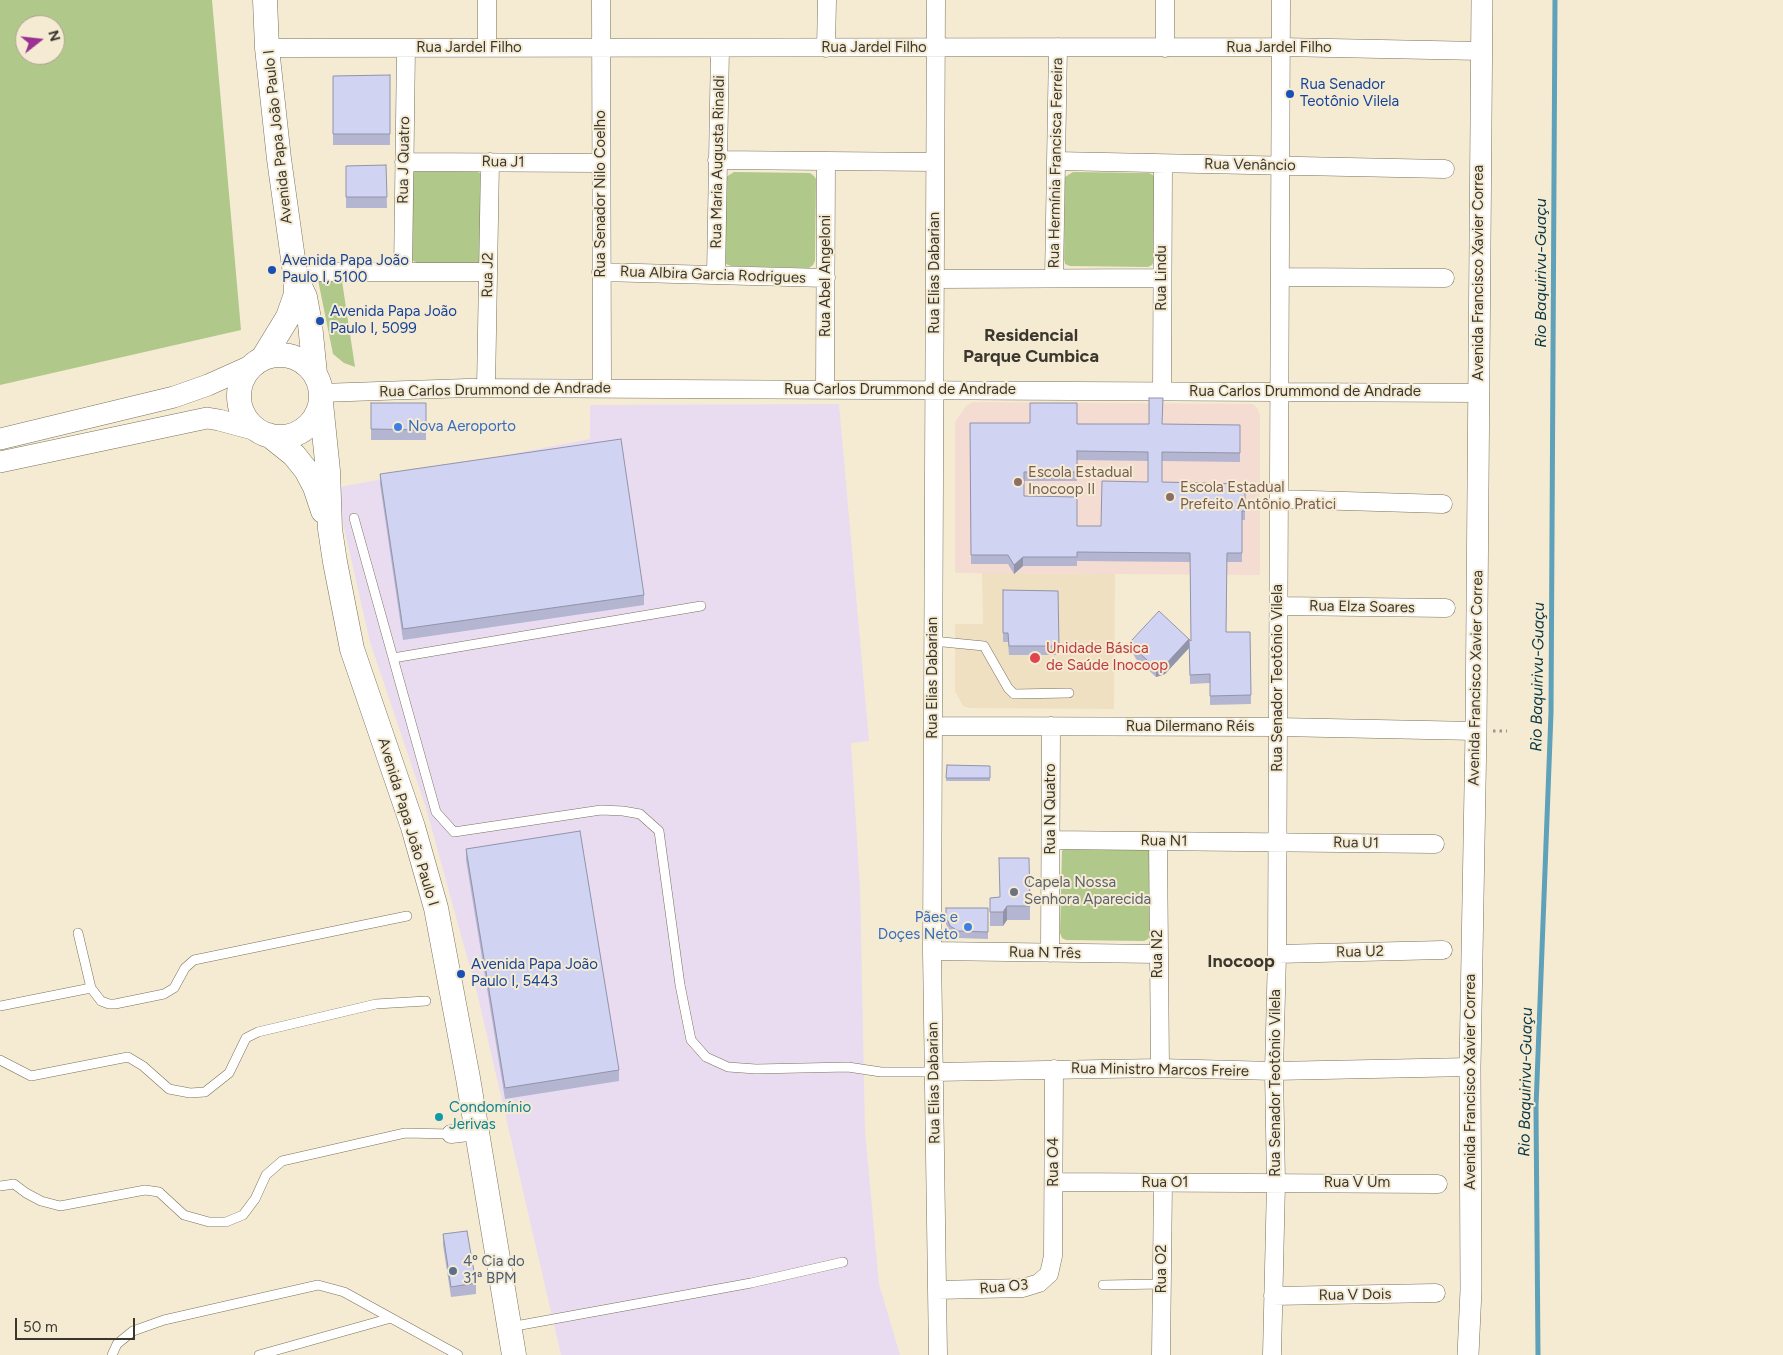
<!DOCTYPE html>
<meta charset="utf-8">
<style>
body{margin:0}
#map{position:relative;width:1783px;height:1355px;overflow:hidden;background:#f5ebd3;font-family:Figtree,sans-serif}
canvas{display:block}
.north{position:absolute;left:15px;top:15px;width:50px;height:50px;box-sizing:border-box;background:#f5ebd3;border:1px solid #aba391;border-radius:50%;rotate:74deg;font-size:14px;font-weight:700;line-height:20px;text-align:center;color:#3b372e}
.north::after{content:'';display:block;margin:auto;width:18px;height:22px;background:#9a3193;clip-path:polygon(50% 0,100% 100%,50% 72%,0 100%)}
.scale{position:absolute;left:15px;top:1318px;width:120px;height:22px;box-sizing:border-box;border:2px solid #3b372e;border-top:0;padding-left:6px;font-size:15px;line-height:18px;white-space:nowrap;color:#3b372e;-webkit-text-stroke:4px #f5ebd3;paint-order:stroke}
</style>
<div id="map">
<canvas width="1783" height="1355"></canvas>
<div class="north">N</div>
<div class="scale">50 m</div>
</div>
<script>
const ctx = document.querySelector('canvas').getContext('2d');
ctx.lineJoin = 'round';
function paint(path, color) {
  ctx.fillStyle = color;
  ctx.fill(path, 'evenodd');
}
function poly(rows) {
  const path = new Path2D();
  for (const r of rows) {
    if (r.length === 3) {
      path.moveTo(r[0] + r[2], r[1]);
      path.arc(r[0], r[1], r[2], 0, 2 * Math.PI);
      continue;
    }
    path.moveTo(r[0], r[1]);
    for (let i = 2; i < r.length; i += 2) path.lineTo(r[i], r[i + 1]);
  }
  return path;
}
function strokePath(path, color, width, dash) {
  ctx.strokeStyle = color;
  ctx.lineWidth = width;
  ctx.lineCap = dash ? 'butt' : 'round';
  ctx.setLineDash(dash || []);
  ctx.stroke(path);
}
function label(font, color, halo, rows, align = 'center') {
  ctx.font = font + ' Figtree,sans-serif';
  ctx.lineWidth = 4;
  ctx.setLineDash([]);
  ctx.textBaseline = 'middle';
  ctx.strokeStyle = halo;
  ctx.fillStyle = color;
  for (const [text, x, y, turn = 0] of rows) {
    ctx.save();
    ctx.translate(x, y);
    ctx.rotate((+turn || 0) * Math.PI / 180);
    ctx.textAlign = isNaN(turn) ? turn : align;
    if (halo) ctx.strokeText(text, 0, 0);
    ctx.fillText(text, 0, 0);
    ctx.restore();
  }
}
const built = poly([
 [982,573,1115,574,1114,709,969,708,963,706,955,691,955,624,983,624]
]);
const industrial = poly([
 [839,404,869,741,851,743,860,886,865,1130,879,1284,900,1355,561,1355,478,997,426,808,370,642,335,488,590,439,590,405]
]);
const education = poly([
 [973,402,1253,404,1257,408,1260,415,1260,575,955,573,955,422,966,406]
]);
const green = poly([
 [0,0,212,0,241,330,0,385],
 [25,25,55,25,55,55,25,55],
 [418,170,476,171,480,173,482,177,482,258,479,263,475,265,417,263,412,260,410,255,412,176,414,172],
 [734,172,810,173,814,176,816,179,815,261,813,265,809,268,731,266,726,264,725,259,726,177],
 [1073,172,1149,173,1153,175,1155,179,1154,261,1152,265,1148,267,1070,266,1065,264,1064,259,1065,177],
 [318,280,342,281,355,367,344,363,333,354],
 [1064,848,1150,849,1150,935,1148,939,1144,941,1066,940,1062,938,1060,933,1062,851]
]);
const stream = poly([
 [1538,1355,1536,1107,1551,713,1555,0]
]);
const path = poly([
 [1493,731,1507,731]
]);
const service = poly([
 [354,518,436,812,454,832,601,810,623,811,640,814,659,831,680,985,691,1040,706,1057,728,1067,756,1069,848,1067,881,1072,934,1072],
 [933,641,984,646,1008,688,1014,694,1069,693],
 [393,658,701,606],
 [78,933,91,988],
 [0,1006,91,988,101,1001,109,1004,115,1004,164,994,174,988,185,968,194,960,407,916],
 [0,1060,31,1076,128,1057,143,1066,169,1089,190,1093,205,1092,229,1073,246,1038,258,1032,376,1004,426,1001],
 [0,1186,14,1184,26,1193,41,1201,60,1206,145,1190,159,1192,184,1215,209,1222,226,1222,243,1215,255,1199,266,1175,282,1161,405,1133,451,1134],
 [1103,1285,1162,1284],
 [510,1327,751,1283,843,1262],
 [112,1355,117,1344,133,1331,164,1320,318,1285,344,1292,458,1355],
 [259,1355,391,1318]
]);
const minor = poly([
 [487,0,487,48],
 [601,0,602,388],
 [936,0,932,951,938,1355],
 [267,48,1281,47,1481,51],
 [826,48,827,0],
 [1165,48,1165,0],
 [717,160,935,162],
 [1056,161,1445,169],
 [404,162,601,163],
 [314,272,488,272],
 [403,272,406,48],
 [601,272,826,278],
 [716,275,720,48],
 [1280,277,1445,278],
 [1054,278,1058,47],
 [935,279,1162,278],
 [486,388,490,162],
 [825,390,826,161],
 [1162,391,1163,164],
 [321,393,467,388,1478,393],
 [1279,499,1443,504],
 [1279,606,1446,608],
 [933,726,1278,727,1476,731],
 [1051,840,1435,844],
 [1158,841,1160,1068],
 [932,951,1158,954],
 [1050,953,1051,726],
 [1277,954,1443,950],
 [934,1072,1160,1068,1274,1071,1470,1067],
 [451,1134,477,1131],
 [1054,1182,1438,1184],
 [937,1290,1023,1288,1039,1283,1049,1274,1053,1256,1054,1069],
 [1273,1296,1436,1293],
 [1161,1355,1163,1183],
 [1272,1355,1276,1183,1274,1071,1277,954,1281,0]
]);
const tertiary = poly([
 [0,439,174,397,208,385,255,364],
 [0,462,207,418,219,420,260,431],
 [1468,1355,1471,1290,1470,1067,1476,731,1482,0]
]);
const secondary = poly([
 [298,282,305,297,310,324,315,374],
 [280,396,41],
 [263,358,288,317,296,294,295,273,279,159,267,48,265,0],
 [321,403,328,471,330,529,335,562,352,649,413,827,436,908,468,1078,514,1355],
 [269,435,294,455,306,470,315,487,323,511]
]);
const wall = poly([
 [390,75,390,145,333,145,333,76],
 [386,165,387,208,346,208,346,166],
 [371,403,426,403,426,440,371,440],
 [970,423,1240,425,1240,462,1162,461,1162,482,1245,484,1245,520,1242,520,1242,562,1227,562,1226,632,1250,632,1251,704,1210,705,1210,683,1190,684,1189,648,1165,674,1156,677,1136,659,1131,650,1131,641,1191,641,1190,562,1077,561,1077,566,1023,566,1014,574,1008,564,971,564],
 [1077,460,1148,461,1148,482,1101,526,1077,526,1024,496,1024,481,1077,481],
 [380,474,644,595,644,605,403,640,380,484],
 [1003,590,1058,591,1059,655,1009,655,1008,642,1003,642],
 [947,765,990,766,990,781,946,781],
 [466,849,619,1070,619,1081,505,1099,466,860],
 [1000,897,1030,906,1030,920,1007,920,1003,926,990,926,990,898],
 [946,908,988,908,988,939,958,938,950,933,946,924],
 [443,1234,476,1283,476,1294,451,1297,443,1245]
]);
const shadedWall = poly([
 [1023,557,1023,566,1014,574,1014,565],
 [1189,639,1189,648,1165,674,1156,677,1156,668],
 [1007,906,1007,920,1003,926,1003,912]
]);
const building = poly([
 [390,75,390,134,333,134,333,76,390,75],
 [386,165,387,197,346,197,346,166,386,165],
 [1149,398,1163,398,1162,424,1240,425,1240,453,1162,452,1162,482,1245,484,1245,511,1242,511,1242,553,1227,553,1226,632,1250,632,1251,695,1210,696,1210,674,1190,675,1189,639,1165,665,1156,668,1136,650,1131,641,1159,611,1191,641,1190,553,1077,552,1077,557,1023,557,1014,565,1008,555,971,555,970,423,1030,423,1030,403,1077,403,1077,424,1149,424,1149,398],
 [1077,451,1148,452,1148,482,1102,481,1101,526,1077,526,1077,497,1024,496,1024,472,1077,472,1077,451],
 [371,403,426,403,426,430,371,429,371,403],
 [621,439,644,595,403,629,380,474,621,439],
 [1003,590,1058,591,1059,646,1009,646,1008,633,1003,633,1003,590],
 [947,765,990,766,990,778,946,778,947,765],
 [580,831,619,1070,505,1088,466,849,580,831],
 [999,858,1029,858,1030,906,1007,906,1003,912,990,912,990,898,1000,897,999,858],
 [946,908,988,908,988,932,958,931,950,926,946,917,946,908],
 [467,1231,476,1283,451,1287,443,1234,467,1231]
]);
const markers = [
 [1290,94,5,"#1a4fb4"],
 [272,270,5,"#1a4fb4"],
 [320,321,5,"#1a4fb4"],
 [398,427,5,"#3f7fe0"],
 [1018,482,5,"#8d6e63"],
 [1170,497,5,"#8d6e63"],
 [1035,658,6,"#e0444e"],
 [1014,892,5,"#6b7280"],
 [968,927,5,"#3f7fe0"],
 [461,974,5,"#1a4fb4"],
 [439,1117,5,"#0f9aa8"],
 [453,1271,5,"#5c6f8a"]
];
const streetNames = [
 ["Rua Jardel Filho",469,48],
 ["Rua Jardel Filho",874,48],
 ["Rua Jardel Filho",1279,48],
 ["Avenida Papa João Paulo I",278,137,-96],
 ["Rua J Quatro",404,160,-89],
 ["Rua J1",503,162,1],
 ["Rua Maria Augusta Rinaldi",718,162,-89],
 ["Rua Hermínia Francisca Ferreira",1056,163,-89],
 ["Rua Venâncio",1250,165,1],
 ["Rua Senador Nilo Coelho",601,194,-90],
 ["Rua Elias Dabarian",935,273,-90],
 ["Avenida Francisco Xavier Correa",1479,273,-90],
 ["Rua J2",488,275,-89],
 ["Rua Albira Garcia Rodrigues",713,275,2],
 ["Rua Abel Angeloni",826,276,-90],
 ["Rua Lindu",1162,278,-90],
 ["Rua Carlos Drummond de Andrade",495,390,-1],
 ["Rua Carlos Drummond de Andrade",900,390],
 ["Rua Carlos Drummond de Andrade",1305,392],
 ["Rua Elza Soares",1362,607,1],
 ["Rua Elias Dabarian",933,678,-90],
 ["Rua Senador Teotônio Vilela",1278,678,-90],
 ["Avenida Francisco Xavier Correa",1476,678,-89],
 ["Rua Dilermano Réis",1190,727],
 ["Rua N Quatro",1051,809,-90],
 ["Avenida Papa João Paulo I",408,822,73],
 ["Rua N1",1164,841,1],
 ["Rua U1",1356,843,1],
 ["Rua U2",1360,952,-1],
 ["Rua N Três",1045,953,1],
 ["Rua N2",1158,954,-90],
 ["Rua Ministro Marcos Freire",1160,1070,1],
 ["Avenida Francisco Xavier Correa",1471,1082,-90],
 ["Rua Elias Dabarian",934,1083,-91],
 ["Rua Senador Teotônio Vilela",1276,1083,-90],
 ["Rua O4",1054,1162,-90],
 ["Rua O1",1165,1183],
 ["Rua V Um",1357,1183],
 ["Rua O2",1162,1269,-90],
 ["Rua O3",1004,1287,-5],
 ["Rua V Dois",1355,1295,-1]
];
const transitNames = [
 ["Rua Senador",1300,85],
 ["Teotônio Vilela",1300,102],
 ["Avenida Papa João",282,261],
 ["Paulo I, 5100",282,278],
 ["Avenida Papa João",330,312],
 ["Paulo I, 5099",330,329],
 ["Avenida Papa João",471,965],
 ["Paulo I, 5443",471,982]
];
const shopNames = [
 ["Nova Aeroporto",408,427],
 ["Pães e",958,918,"right"],
 ["Doçes Neto",958,935,"right"]
];
const educationNames = [
 ["Escola Estadual",1028,473],
 ["Inocoop II",1028,490],
 ["Escola Estadual",1180,488],
 ["Prefeito Antônio Pratici",1180,505]
];
const healthNames = [
 ["Unidade Básica",1046,649],
 ["de Saúde Inocoop",1046,666]
];
const worshipNames = [
 ["Capela Nossa",1024,883],
 ["Senhora Aparecida",1024,900]
];
const cultureNames = [
 ["Condomínio",449,1108],
 ["Jerivas",449,1125]
];
const serviceNames = [
 ["4º Cia do",463,1262],
 ["31ª BPM",463,1279]
];
const waterNames = [
 ["Rio Baquirivu-Guaçu",1541,273,-90],
 ["Rio Baquirivu-Guaçu",1538,677,-89],
 ["Rio Baquirivu-Guaçu",1526,1082,-89]
];
const quarterNames = [
 ["Residencial",1031,336],
 ["Parque Cumbica",1031,357],
 ["Inocoop",1241,962]
];
paint(built, '#eee0c1');
paint(industrial, '#eadcf0');
paint(education, '#f4dcd2');
paint(green, '#b1c88b');
strokePath(stream, '#5ea1b8', 5);
strokePath(service, '#7a715b', 10);
strokePath(minor, '#7a715b', 19);
strokePath(tertiary, '#7a715b', 22);
strokePath(secondary, '#7a715b', 25);
strokePath(path, '#9f9887', 3, [2.5, 4]);
strokePath(service, '#fff', 9);
strokePath(minor, '#fff', 18);
strokePath(tertiary, '#fff', 21);
strokePath(secondary, '#fff', 24);
paint(wall, '#b4b5d0');
paint(shadedWall, '#9294a9');
paint(building, '#d1d3f2');
strokePath(building, '#9294a9', 1);
for (const [x, y, r, color] of markers) {
  const dot = new Path2D();
  dot.arc(x, y, r, 0, 2 * Math.PI);
  ctx.fillStyle = color;
  ctx.fill(dot);
  strokePath(dot, '#f5ebd3', 2);
}
label('15px', '#3b372e', '#f5ebd3', streetNames);
label('15px', '#164399', '#f5ebd3', transitNames, 'left');
label('15px', '#366cbe', '#f5ebd3', shopNames, 'left');
label('15px', '#785e54', '#f5ebd3', educationNames, 'left');
label('15px', '#be3a42', '#f5ebd3', healthNames, 'left');
label('15px', '#5b616d', '#f5ebd3', worshipNames, 'left');
label('15px', '#0d838f', '#f5ebd3', cultureNames, 'left');
label('15px', '#4e5e75', '#f5ebd3', serviceNames, 'left');
label('italic 16px', '#073645', '#f5ebd3', waterNames);
label('bold 18px', '#3b372e', '#f5ebd3', quarterNames);
</script>
